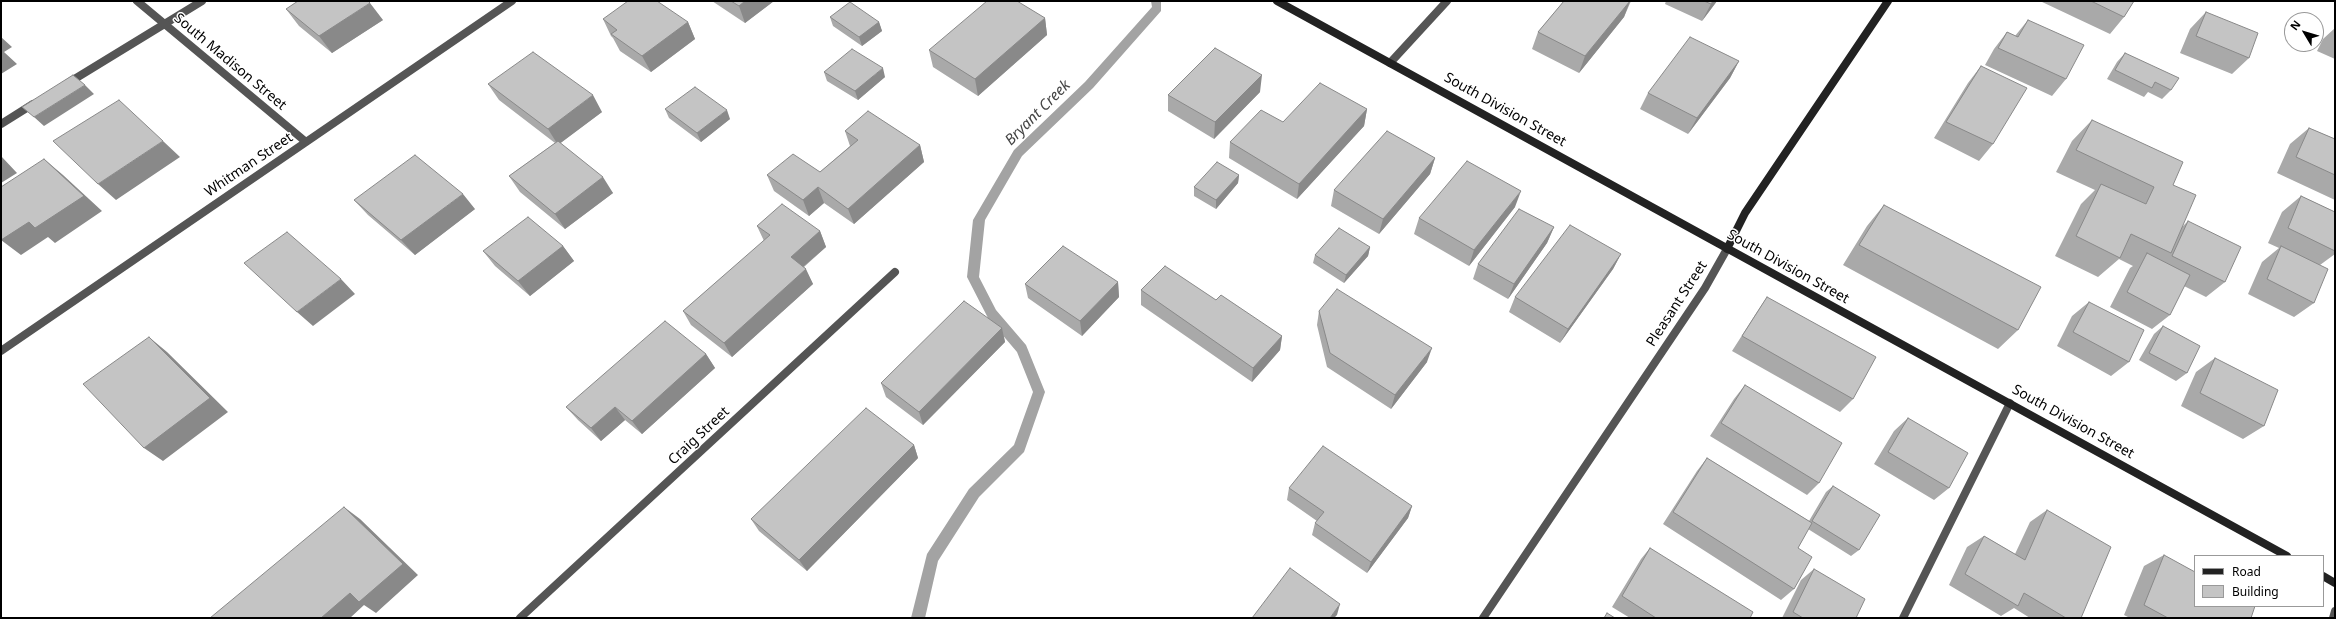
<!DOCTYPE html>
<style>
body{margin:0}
#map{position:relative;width:2336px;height:619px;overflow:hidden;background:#fff;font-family:"Noto Sans",sans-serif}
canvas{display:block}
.frame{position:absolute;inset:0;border:2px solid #000;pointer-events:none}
.legend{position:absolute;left:2194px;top:555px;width:130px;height:52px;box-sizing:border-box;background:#fff;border:1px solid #999;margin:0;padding:5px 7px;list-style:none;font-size:12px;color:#000}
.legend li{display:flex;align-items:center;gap:8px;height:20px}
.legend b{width:20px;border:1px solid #999}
.north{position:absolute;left:2284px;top:12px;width:40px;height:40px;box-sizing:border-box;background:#fff;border:1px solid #999;border-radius:50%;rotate:308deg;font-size:11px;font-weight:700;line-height:16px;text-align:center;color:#000}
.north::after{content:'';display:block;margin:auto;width:14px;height:18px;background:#000;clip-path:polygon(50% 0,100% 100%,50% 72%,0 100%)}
</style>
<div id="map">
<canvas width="2336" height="619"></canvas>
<div class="frame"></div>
<ul class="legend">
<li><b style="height:5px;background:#222"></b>Road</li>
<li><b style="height:11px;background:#c4c4c4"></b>Building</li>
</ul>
<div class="north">N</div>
</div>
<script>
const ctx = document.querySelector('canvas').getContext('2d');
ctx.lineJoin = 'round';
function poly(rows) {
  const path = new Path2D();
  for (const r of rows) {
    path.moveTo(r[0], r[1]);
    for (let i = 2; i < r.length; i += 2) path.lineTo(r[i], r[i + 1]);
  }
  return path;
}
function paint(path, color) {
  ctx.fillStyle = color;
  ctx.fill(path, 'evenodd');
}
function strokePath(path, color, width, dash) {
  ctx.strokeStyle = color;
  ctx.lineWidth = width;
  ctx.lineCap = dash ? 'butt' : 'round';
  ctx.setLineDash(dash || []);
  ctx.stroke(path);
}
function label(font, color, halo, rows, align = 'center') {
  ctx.font = font + ' "Noto Sans",sans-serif';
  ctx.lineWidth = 3;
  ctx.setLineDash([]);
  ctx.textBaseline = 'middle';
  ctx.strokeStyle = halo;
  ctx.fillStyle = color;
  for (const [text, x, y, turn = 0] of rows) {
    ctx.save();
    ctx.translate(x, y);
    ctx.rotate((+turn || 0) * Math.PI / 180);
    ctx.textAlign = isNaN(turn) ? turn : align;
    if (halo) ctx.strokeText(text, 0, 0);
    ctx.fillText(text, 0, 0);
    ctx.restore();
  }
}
const stream = poly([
 [1151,1,1161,1,1161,11,1093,88,1022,156,985,220,979,277,996,310,1026,345,1045,392,1024,452,979,497,938,561,925,618,911,618,927,554,969,489,1014,445,1033,392,1017,352,988,318,967,277,973,220,1014,150,1085,82,1152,7,1151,1]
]);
const lane = poly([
 [68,83,202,1],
 [1,124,33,104],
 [1903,618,2010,403]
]);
const street = poly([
 [137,1,306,142],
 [1390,63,1447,1],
 [1,351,512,1],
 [520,618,895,272],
 [1483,618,1705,288,1727,249],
 [2333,618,2335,611]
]);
const secondary = poly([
 [1277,1,2287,556],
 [1727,249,1745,213,1888,1],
 [2323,576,2335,583]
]);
const wall = poly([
 [712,1,774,1,745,23],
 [1564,1,1631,1,1624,17,1579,73,1532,49,1538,32],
 [1666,1,1717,1,1702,21,1665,4],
 [2040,1,2134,1,2124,17,2110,34],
 [286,9,383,20,332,53,299,26],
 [2206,12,2249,58,2232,74,2180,53,2190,29],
 [830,17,879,22,882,31,862,46,833,26],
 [1045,18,1047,35,978,96,933,67,929,50],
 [603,19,688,22,695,39,651,72,620,51,613,38,611,36],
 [2028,20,2066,79,2052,96,1985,65,1994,49,2007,32,2015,36],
 [2335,28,2335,59,2317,51,2323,39],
 [2125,53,2171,90,2162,99,2148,92,2144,97,2107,79,2117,62],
 [1739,61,1730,78,1688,134,1640,109,1648,93],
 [1981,66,1993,144,1979,161,1934,138,1968,83],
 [824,72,885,77,858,100,827,81],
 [488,84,602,112,560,143,613,193,565,229,520,192,509,176,555,143,499,100],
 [1260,92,1214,139,1168,111,1168,95],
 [665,109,730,119,701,142,669,118],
 [1367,109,1364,126,1297,199,1229,158,1230,142,1283,122],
 [2092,120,2173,185,2182,227,2188,221,2225,282,2206,297,2184,286,2170,315,2152,329,2110,307,2130,268,2133,266,2119,259,2098,277,2055,256,2081,204,2095,190,2056,172,2072,141],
 [2309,128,2335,139,2335,200,2277,173,2290,144],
 [845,131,920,145,924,162,854,224,824,203,809,216,774,191,767,175,820,172,850,146],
 [1435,158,1430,174,1379,234,1331,206,1334,190],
 [1239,175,1238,183,1216,209,1194,196,1194,187],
 [2301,196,2335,212,2335,254,2320,265,2314,303,2294,317,2248,294,2262,262,2279,248,2268,243,2282,212],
 [354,200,475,209,415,255,368,215],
 [1884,205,2018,330,1998,349,1843,265,1867,226],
 [1515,207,1469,266,1414,234,1419,218],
 [757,226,820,231,826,247,804,267,813,284,732,357,691,325,683,311,764,241],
 [1554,227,1547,243,1508,299,1473,279,1478,264],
 [563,246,574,261,530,296,495,266,483,251],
 [1370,247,1368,256,1344,283,1313,263,1315,255],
 [1621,254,1613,269,1560,343,1509,312,1515,297],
 [1118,282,1119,297,1082,336,1028,298,1025,284],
 [1141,290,1216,300,1282,336,1280,350,1252,382,1141,305],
 [1767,297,1853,399,1840,412,1732,351,1757,312],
 [2089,302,2129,362,2111,376,2057,346,2072,316],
 [1319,311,1427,362,1391,409,1327,367,1317,325],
 [2163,326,2187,373,2176,381,2139,360,2154,334],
 [1002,328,1005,342,923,425,886,397,881,383],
 [706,354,715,368,642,434,625,420,601,441,578,420,566,407],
 [2215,358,2264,426,2243,439,2181,406,2196,372],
 [1745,385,1819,483,1807,495,1710,436,1734,399],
 [1908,418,1949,488,1934,500,1874,464,1894,431],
 [914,445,918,458,807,571,759,531,751,519],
 [1707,458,1809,521,1826,492,1833,486,1859,550,1851,556,1808,529,1798,548,1794,589,1781,600,1663,524,1697,471],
 [1289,488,1412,506,1408,518,1367,573,1312,535,1315,523,1317,521,1287,500],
 [2047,510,2081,618,2030,618,2014,608,2001,616,1949,585,1967,547,1984,536,2015,554,2030,522],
 [1650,548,1750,618,1630,618,1612,607,1641,559],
 [2164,555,2251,618,2130,618,2124,615,2144,566],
 [1814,569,1856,618,1782,618,1801,580]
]);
const shadedWall = poly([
 [745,1,774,1,745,23,739,6],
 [1630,1,1624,17,1579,73,1585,56],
 [1713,1,1717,1,1702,21,1711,4],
 [370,3,383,20,332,53,319,36],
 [1045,18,1047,35,978,96,975,79],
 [688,22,695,39,651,72,642,56],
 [879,22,882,31,862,46,859,37],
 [1,37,12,47,4,52,17,64,1,74],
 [1739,61,1730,78,1688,134,1697,118],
 [883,68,885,77,858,100,855,91],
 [1262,75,1260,92,1214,139,1215,122],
 [85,85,94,94,44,126,34,117],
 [593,95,602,112,558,145,548,129],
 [1367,109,1364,126,1297,199,1299,184],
 [727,110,730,119,701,142,697,133],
 [163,141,180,157,116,200,98,184],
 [920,145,924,162,854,224,848,209],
 [1,156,17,173,1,183],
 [1435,158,1430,174,1379,234,1383,219],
 [44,159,63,175,102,211,55,243,48,237,21,255,1,240],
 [1239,175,1238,183,1216,209,1216,200],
 [603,177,613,193,565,229,555,214],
 [818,187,824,203,809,216,803,200],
 [1521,191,1515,207,1469,266,1474,250],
 [463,194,475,209,415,255,401,240],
 [1554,227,1547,243,1508,299,1514,284],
 [820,231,826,247,797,272,791,257],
 [563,246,574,261,530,296,518,281],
 [1370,247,1368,256,1344,283,1346,275],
 [1621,254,1613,269,1560,343,1568,329],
 [806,269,813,284,732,357,724,343],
 [341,279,355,294,313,326,297,312],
 [1118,282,1119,297,1082,336,1080,321],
 [1002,328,1005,342,923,425,919,412],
 [1282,336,1280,350,1252,382,1253,368],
 [149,337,167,352,228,412,163,461,144,448],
 [1432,348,1427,362,1391,409,1395,395],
 [706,354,715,368,642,434,632,421],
 [615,407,625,420,601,441,591,428],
 [914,445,918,458,807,571,799,560],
 [1412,506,1408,518,1367,573,1371,562],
 [344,507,360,519,418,575,376,613,364,605,350,618,321,618],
 [1340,604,1337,615,1334,618,1330,618]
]);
const building = poly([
 [298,1,368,1,370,3,319,36,286,9,298,1],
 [628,1,657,1,688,22,642,56,611,34,617,30,603,19,628,1],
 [731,1,745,1,739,6,731,1],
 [987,1,1017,1,1045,18,975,79,929,50,987,1],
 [1564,1,1630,1,1585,56,1538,32,1564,1],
 [1704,1,1713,1,1711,4,1704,1],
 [2091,1,2134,1,2124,17,2091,1],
 [850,2,879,22,859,37,830,17,850,2],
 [2206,12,2258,33,2249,58,2196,36,2206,12],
 [2028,20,2084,45,2066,79,1998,48,2007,32,2018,37,2028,20],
 [1690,37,1739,61,1697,118,1648,93,1690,37],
 [1215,48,1262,75,1215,122,1168,95,1215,48],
 [852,49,883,68,855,91,824,72,852,49],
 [533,52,593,95,548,129,488,84,533,52],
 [2125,53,2179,78,2171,90,2155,82,2152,88,2115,70,2125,53],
 [1981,66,2027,88,1993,144,1946,122,1981,66],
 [73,75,85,85,34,117,22,107,73,75],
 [1320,83,1367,109,1299,184,1230,142,1261,110,1283,122,1320,83],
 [695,87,727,110,697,133,665,109,695,87],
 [119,100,163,141,98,184,53,141,119,100],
 [868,111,920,145,848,209,818,187,803,200,767,175,793,154,820,172,858,140,845,131,868,111],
 [2092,120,2183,162,2173,185,2196,195,2171,253,2131,234,2120,258,2076,236,2101,184,2146,204,2154,187,2076,150,2092,120],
 [2309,128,2335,139,2335,175,2296,157,2309,128],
 [1387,131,1435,158,1383,219,1334,190,1387,131],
 [558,141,603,177,555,214,509,176,558,141],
 [415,155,463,194,401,240,354,200,415,155],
 [44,159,84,196,35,228,29,222,1,240,1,187,44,159],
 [1467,161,1521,191,1474,250,1419,218,1467,161],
 [1217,162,1239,175,1216,200,1194,187,1217,162],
 [2301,196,2335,212,2335,251,2288,228,2301,196],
 [782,204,820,231,791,257,806,269,724,343,683,311,770,235,757,226,782,204],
 [1884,205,2041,287,2018,330,1859,245,1884,205],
 [1519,209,1554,227,1514,284,1478,264,1519,209],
 [528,217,563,246,518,281,483,251,528,217],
 [2188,221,2241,247,2225,282,2172,256,2188,221],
 [1570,225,1621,254,1568,329,1515,297,1570,225],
 [1339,228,1370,247,1346,275,1315,255,1339,228],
 [287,232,341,279,297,312,244,263,287,232],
 [1063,246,1118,282,1080,321,1025,284,1063,246],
 [2281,246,2328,269,2314,303,2267,279,2281,246],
 [2147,253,2190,275,2170,315,2127,292,2147,253],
 [1165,266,1216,300,1221,295,1282,336,1253,368,1141,290,1165,266],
 [1337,289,1432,348,1395,395,1330,353,1319,311,1337,289],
 [1767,297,1876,357,1853,399,1742,336,1767,297],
 [964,301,1002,328,919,412,881,383,964,301],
 [2089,302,2144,330,2129,362,2073,332,2089,302],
 [665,321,706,354,632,421,615,407,591,428,566,407,665,321],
 [2163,326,2200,346,2187,373,2149,353,2163,326],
 [149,337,210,398,144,448,83,384,149,337],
 [2215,358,2278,390,2264,426,2200,393,2215,358],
 [1745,385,1842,443,1819,483,1721,423,1745,385],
 [866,408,914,445,799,560,751,519,866,408],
 [1908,418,1968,453,1949,488,1888,452,1908,418],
 [1323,446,1412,506,1371,562,1315,523,1324,512,1289,488,1323,446],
 [1707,458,1812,523,1798,548,1812,557,1794,589,1673,512,1707,458],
 [1833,486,1880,515,1859,550,1812,521,1833,486],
 [344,507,403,564,359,602,350,593,321,618,210,618,344,507],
 [2047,510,2111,547,2081,618,2066,618,2024,593,2018,606,1965,574,1984,536,2025,560,2047,510],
 [1650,548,1753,612,1750,618,1656,618,1622,596,1650,548],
 [2164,555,2195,572,2195,606,2255,606,2251,618,2168,618,2144,605,2164,555],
 [1290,568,1340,604,1330,618,1252,618,1290,568],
 [1814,569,1865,599,1856,618,1803,618,1793,612,1814,569],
 [1607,613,1615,618,1604,618,1607,613]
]);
const streetNames = [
 ["South Madison Street",230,62,40],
 ["South Division Street",1505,110,29],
 ["Whitman Street",249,165,-34],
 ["South Division Street",1788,267,29],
 ["Pleasant Street",1677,304,-57],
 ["South Division Street",2073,422,29],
 ["Craig Street",699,436,-43]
];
const waterNames = [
 ["Bryant Creek",1038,113,-45]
];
paint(stream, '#a3a3a3');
strokePath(lane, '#555', 8);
strokePath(street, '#555', 8);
strokePath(secondary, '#222', 8);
paint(wall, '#a9a9a9');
paint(shadedWall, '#898989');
paint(building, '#c4c4c4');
strokePath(building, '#898989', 1);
label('14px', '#000', '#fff', streetNames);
label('italic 15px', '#444', '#fff', waterNames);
</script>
